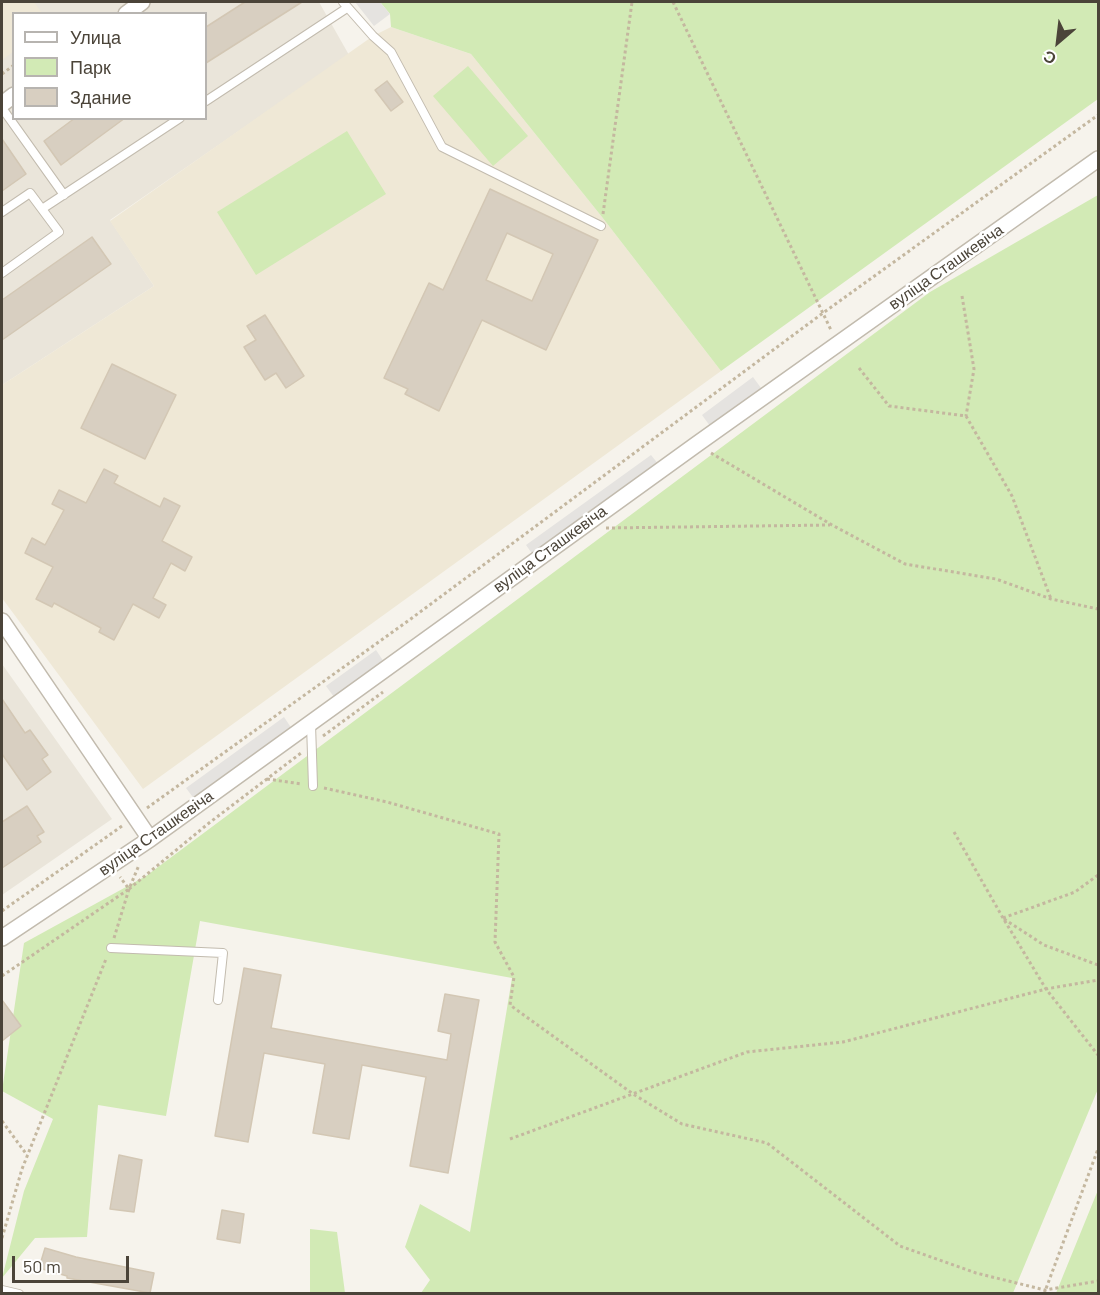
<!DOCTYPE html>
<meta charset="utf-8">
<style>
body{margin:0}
#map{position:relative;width:1100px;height:1295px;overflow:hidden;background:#f6f3ec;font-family:Barlow,sans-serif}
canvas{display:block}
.frame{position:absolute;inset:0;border:3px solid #4b4439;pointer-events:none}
.legend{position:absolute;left:12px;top:12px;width:195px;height:108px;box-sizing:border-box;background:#fff;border:2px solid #b7b4b0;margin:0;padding:8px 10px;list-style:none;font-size:18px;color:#4b4439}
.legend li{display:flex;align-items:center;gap:12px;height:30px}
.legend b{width:30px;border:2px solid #b7b4b0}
.north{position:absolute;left:1028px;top:12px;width:60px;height:60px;-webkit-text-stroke:4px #fff;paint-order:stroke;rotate:208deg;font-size:16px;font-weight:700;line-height:24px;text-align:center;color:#4b4439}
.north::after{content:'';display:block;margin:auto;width:21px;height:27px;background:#4b4439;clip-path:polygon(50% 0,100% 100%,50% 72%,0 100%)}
.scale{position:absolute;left:12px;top:1256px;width:117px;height:27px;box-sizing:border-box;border:3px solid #4b4439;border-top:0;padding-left:8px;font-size:18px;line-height:21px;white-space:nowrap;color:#4b4439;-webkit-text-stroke:4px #fff;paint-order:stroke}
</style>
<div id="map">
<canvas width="1100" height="1295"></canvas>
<div class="frame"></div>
<ul class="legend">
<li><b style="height:8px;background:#fff"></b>Улица</li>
<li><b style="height:16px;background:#d2eab5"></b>Парк</li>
<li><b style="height:16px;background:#d8cfc1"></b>Здание</li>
</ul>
<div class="north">С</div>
<div class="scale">50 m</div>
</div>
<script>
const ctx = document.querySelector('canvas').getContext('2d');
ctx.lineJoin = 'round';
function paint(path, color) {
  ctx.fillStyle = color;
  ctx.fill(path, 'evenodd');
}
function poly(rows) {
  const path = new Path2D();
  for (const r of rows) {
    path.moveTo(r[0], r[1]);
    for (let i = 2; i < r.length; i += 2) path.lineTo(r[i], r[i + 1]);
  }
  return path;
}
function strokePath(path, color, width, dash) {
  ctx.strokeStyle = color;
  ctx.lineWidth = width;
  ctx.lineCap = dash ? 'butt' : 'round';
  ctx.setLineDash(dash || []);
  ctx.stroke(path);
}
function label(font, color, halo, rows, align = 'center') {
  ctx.font = font + ' Barlow,sans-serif';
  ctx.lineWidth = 5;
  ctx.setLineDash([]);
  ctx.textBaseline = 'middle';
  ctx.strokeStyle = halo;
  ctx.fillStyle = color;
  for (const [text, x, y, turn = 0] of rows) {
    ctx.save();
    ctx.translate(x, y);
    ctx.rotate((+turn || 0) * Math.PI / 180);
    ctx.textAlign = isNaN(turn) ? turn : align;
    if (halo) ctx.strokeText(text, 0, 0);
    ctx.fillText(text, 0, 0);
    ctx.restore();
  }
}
const residential = poly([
 [2,2,319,2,349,55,110,220,154,286,2,385],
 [14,14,206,14,206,118,14,118],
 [2,664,112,819,2,895]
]);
const education = poly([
 [2,2,34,2,42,13,14,14,13,52,2,60],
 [391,27,471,54,602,217,721,371,143,789,2,598,2,385,154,286,110,221,373,36]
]);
const green = poly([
 [380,2,1098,2,1098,99,721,371,602,217,471,54,391,27,390,14],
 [468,66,528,136,493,166,433,96],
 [347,131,386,194,256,275,217,212],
 [1098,195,1098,1089,1013,1293,421,1293,430,1280,405,1247,420,1204,470,1232,512,978,200,921,166,1116,98,1105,87,1237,35,1238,2,1278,24,1191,53,1119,2,1091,24,943,146,876,930,292],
 [1098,1190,1098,1293,1056,1293],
 [310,1229,337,1232,345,1293,310,1293]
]);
const parking = poly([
 [355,2,380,2,390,14,374,26],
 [753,377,761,388,710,426,702,415],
 [651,455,659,465,533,555,526,545],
 [376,650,384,662,334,697,326,686],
 [284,717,292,729,195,800,186,788]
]);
const building = poly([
 [245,2,302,2,206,63,206,27,245,2],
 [387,81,403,102,391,111,375,90,387,81],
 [75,118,125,118,61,165,44,141,75,118],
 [2,139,26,174,2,191,2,139],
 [490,189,598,240,546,350,482,320,439,411,405,394,408,389,384,378,429,283,443,290,490,189],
 [507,233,553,254,532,301,486,280,507,233],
 [92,237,111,264,2,340,2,300,92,237],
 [265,315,304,376,286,388,276,373,265,380,244,347,256,340,247,326,265,315],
 [112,364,176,395,145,459,81,428,112,364],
 [104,469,118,476,114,483,160,507,164,498,180,506,162,541,192,557,185,571,171,563,153,598,166,605,159,618,133,604,114,640,99,632,101,628,54,603,52,607,36,599,53,567,25,553,32,538,45,545,64,510,52,504,59,490,86,503,104,469],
 [2,699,25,733,30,730,48,755,42,759,51,772,27,790,2,754,2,699],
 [27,806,44,832,37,836,41,842,2,868,2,822,27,806],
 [244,968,281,975,271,1028,447,1060,451,1034,438,1031,445,994,479,1000,448,1173,410,1166,426,1077,362,1065,349,1139,313,1133,325,1064,264,1053,248,1142,215,1136,244,968],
 [2,1000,21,1026,2,1041,2,1000],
 [119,1155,142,1160,134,1212,110,1209,119,1155],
 [222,1210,244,1214,240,1243,217,1239,222,1210],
 [45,1248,76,1257,154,1273,150,1293,67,1278,67,1276,39,1268,45,1248]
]);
const path = poly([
 [673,2,831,330],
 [2,74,14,65],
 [603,214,632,2],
 [962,296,974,369,966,416],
 [859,368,889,406,966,416,1012,496,1051,599],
 [711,453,832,525,905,564,996,579,1051,599,1098,609],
 [606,528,830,525],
 [323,736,383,692],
 [267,779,302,784],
 [324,788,387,802,499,834,495,942,514,977,510,1005,633,1094,682,1124,767,1143,900,1246,976,1273,1045,1290,1098,1281],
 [147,808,412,618,823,313,1098,115],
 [954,832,1003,918,1046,989,1098,1055],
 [129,889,209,823,301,753],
 [2,911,122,826],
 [1003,918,1075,892,1098,875],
 [1004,919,1044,945,1098,965],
 [114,938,129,889,139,865],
 [2,976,129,889,120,877],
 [2,1121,27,1155],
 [510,1139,747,1052,843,1042,1046,989,1098,980],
 [2,1238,22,1169,106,959],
 [1044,1294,1098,1149]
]);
const lane = poly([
 [343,2,373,36,391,52,442,147,601,226],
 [206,101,347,8],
 [2,108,64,195],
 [42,209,180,118],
 [2,212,30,193,59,232,2,273],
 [311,724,313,786],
 [111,948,223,953,218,1000],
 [2,1290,19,1294]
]);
const street = poly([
 [126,14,142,2],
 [2,104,14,95],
 [2,621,150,839],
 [2,938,150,839,697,444,1098,159]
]);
const streetNames = [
 ["вуліца Сташкевіча",946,267,-35],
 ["вуліца Сташкевіча",550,549,-36],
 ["вуліца Сташкевіча",156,833,-35]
];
paint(residential, '#eae5da');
paint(education, '#efe8d6');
paint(green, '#d2eab5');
paint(parking, '#e5e3e0');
paint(building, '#d8cfc1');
strokePath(building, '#d3c7b4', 1.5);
strokePath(lane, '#c2bbae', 10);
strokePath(street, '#c2bbae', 18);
strokePath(path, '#c4b79f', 3, [3, 3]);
strokePath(lane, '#fff', 8);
strokePath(street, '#fff', 15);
label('16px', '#4b4439', '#fff', streetNames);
</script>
